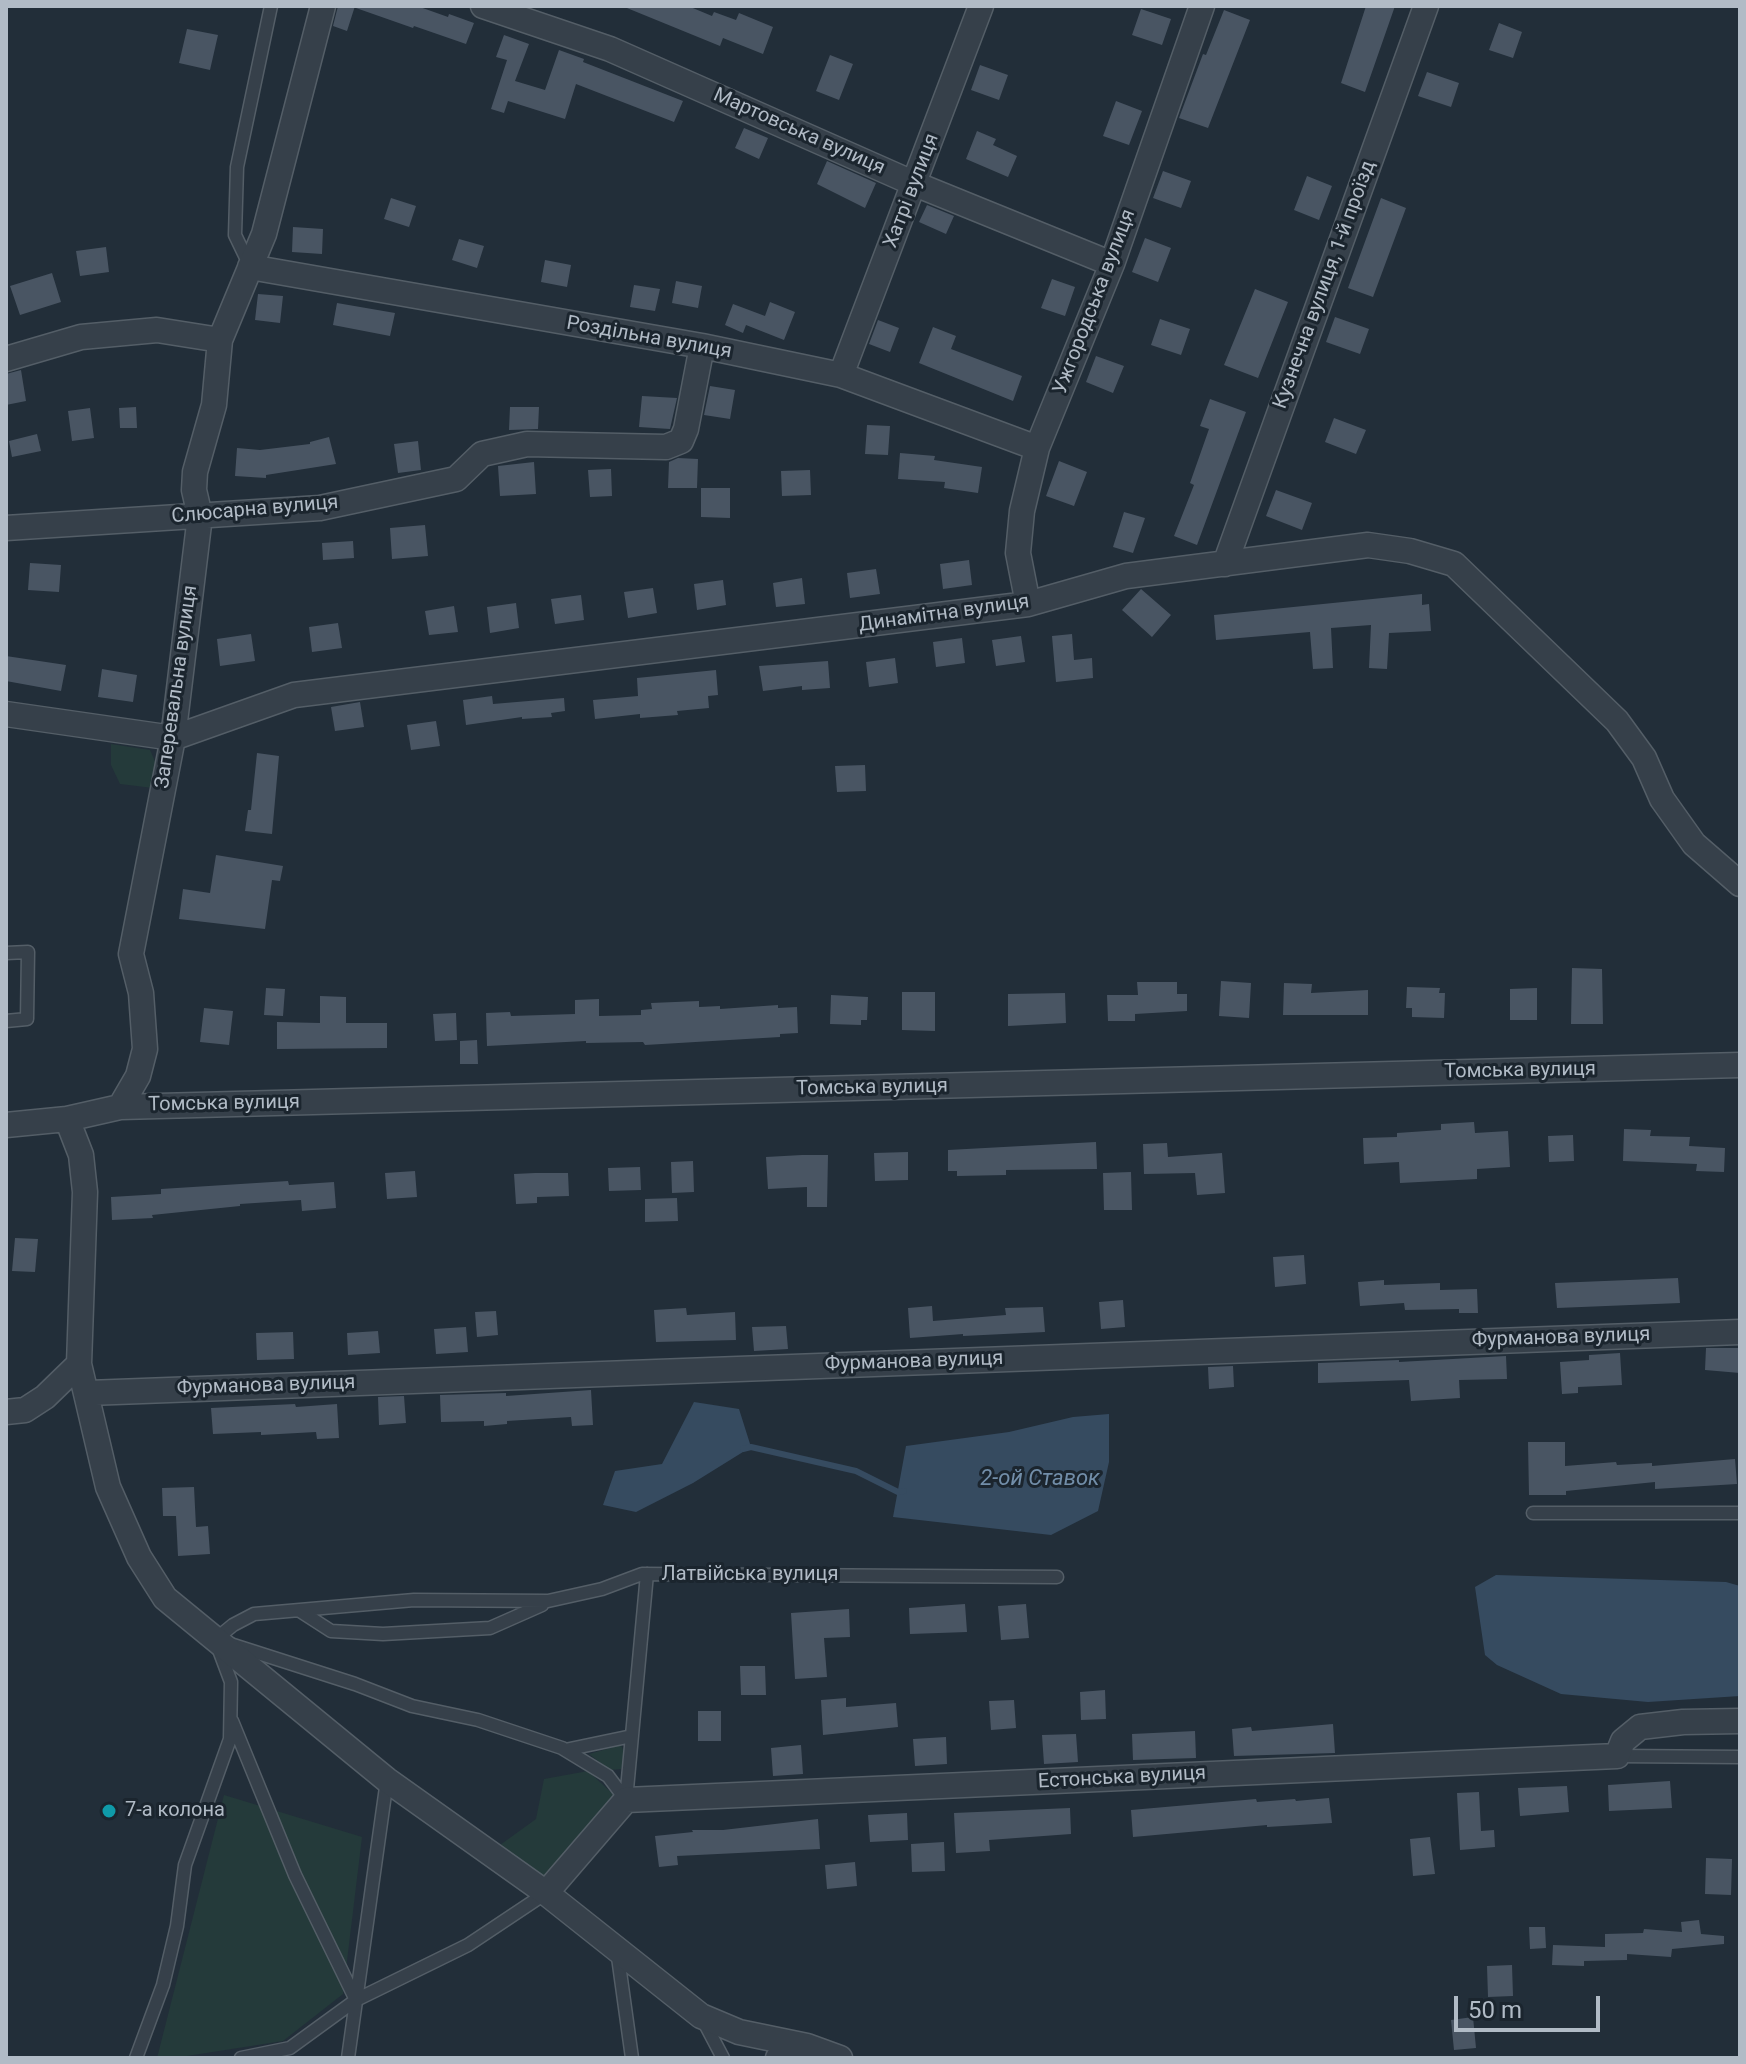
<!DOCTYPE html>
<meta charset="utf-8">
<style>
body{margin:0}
#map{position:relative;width:1746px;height:2064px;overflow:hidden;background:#222e39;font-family:Roboto,sans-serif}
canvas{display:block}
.frame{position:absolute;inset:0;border:8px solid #b1bbc6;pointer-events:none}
.scale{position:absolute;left:1454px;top:1996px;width:146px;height:36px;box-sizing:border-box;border:4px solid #b1bbc6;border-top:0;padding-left:10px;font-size:24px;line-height:28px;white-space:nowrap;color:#b1bbc6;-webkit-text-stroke:6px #1b252e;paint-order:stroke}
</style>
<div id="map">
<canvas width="1746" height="2064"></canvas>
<div class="frame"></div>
<div class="scale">50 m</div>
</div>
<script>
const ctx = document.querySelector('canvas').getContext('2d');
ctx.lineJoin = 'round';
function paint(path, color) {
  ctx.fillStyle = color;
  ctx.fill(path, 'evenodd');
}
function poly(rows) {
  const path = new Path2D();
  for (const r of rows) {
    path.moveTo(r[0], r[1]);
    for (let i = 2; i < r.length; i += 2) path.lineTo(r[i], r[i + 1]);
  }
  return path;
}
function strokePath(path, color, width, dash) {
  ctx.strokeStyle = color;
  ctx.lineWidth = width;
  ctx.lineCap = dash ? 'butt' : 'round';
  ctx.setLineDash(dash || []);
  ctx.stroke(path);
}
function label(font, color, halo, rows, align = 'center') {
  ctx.font = font + ' Roboto,sans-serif';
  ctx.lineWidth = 6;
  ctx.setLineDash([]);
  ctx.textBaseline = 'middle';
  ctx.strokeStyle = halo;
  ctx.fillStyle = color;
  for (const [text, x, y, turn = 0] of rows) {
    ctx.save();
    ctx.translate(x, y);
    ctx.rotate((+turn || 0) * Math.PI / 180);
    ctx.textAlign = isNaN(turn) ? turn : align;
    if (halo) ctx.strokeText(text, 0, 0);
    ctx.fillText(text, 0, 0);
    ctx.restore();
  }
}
const green = poly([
 [111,744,150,750,160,773,153,788,120,784,111,765],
 [621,1745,625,1755,621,1769,610,1770,589,1754],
 [588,1771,615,1796,551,1878,527,1872,500,1845,536,1819,544,1779],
 [224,1795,362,1837,343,1994,283,2041,174,2058,157,2058]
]);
const water = poly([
 [694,1402,739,1409,751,1447,693,1483,636,1512,603,1505,615,1471,662,1464],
 [1109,1414,1109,1462,1098,1511,1051,1535,893,1517,906,1446,1009,1432,1073,1417],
 [1496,1575,1726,1582,1740,1586,1740,1696,1648,1702,1561,1694,1497,1665,1485,1655,1475,1587]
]);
const stream = poly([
 [743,1449,751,1447,856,1471,898,1492,904,1491]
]);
const building = poly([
 [338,6,355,6,347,31,333,26],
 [357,6,417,6,448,17,449,14,474,23,466,44,414,26,413,28,356,8],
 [622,6,688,6,712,16,714,12,736,20,739,13,773,27,763,54,723,38,720,46],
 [1366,6,1395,6,1365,92,1341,83],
 [1141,9,1171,19,1162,45,1132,35],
 [1224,10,1250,20,1208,128,1179,118,1203,54,1206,55],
 [1499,23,1522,32,1513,58,1489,50],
 [187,29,218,35,210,70,179,63],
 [504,35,529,44,515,81,545,90,559,50,584,59,583,62,683,101,674,122,576,84,565,119,508,101,504,113,491,109,507,60,496,57],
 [830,55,853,64,839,100,816,91],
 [980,65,1008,75,999,100,971,90],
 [1427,72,1459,83,1451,107,1418,96],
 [1116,101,1142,111,1129,145,1103,136],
 [744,128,768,138,759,159,735,148],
 [977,131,996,139,993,145,1017,156,1008,177,966,159],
 [827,161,876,183,865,208,817,184],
 [1163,171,1191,181,1181,208,1153,198],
 [1307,176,1332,186,1319,220,1294,210],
 [391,198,416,206,409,227,384,219],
 [1381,198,1406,208,1373,297,1348,288],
 [927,205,954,216,946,234,919,222],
 [293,227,323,229,322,254,292,252],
 [1145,238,1171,248,1158,282,1132,272],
 [459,239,484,246,477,268,452,260],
 [106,247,109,272,80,276,76,251],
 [545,260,571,265,567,287,541,282],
 [52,273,61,302,20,315,10,286],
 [1052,279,1075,287,1065,316,1041,308],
 [676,281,702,286,698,308,672,303],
 [634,285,660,289,655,311,630,307],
 [1255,289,1288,302,1258,378,1224,365],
 [258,294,283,296,280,323,255,320],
 [770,302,795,312,784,340,746,325,743,333,725,325,733,304,765,316],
 [337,303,395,313,390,336,333,325],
 [1335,317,1369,329,1360,354,1326,342],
 [1160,319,1190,329,1181,355,1151,345],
 [878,320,899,328,890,352,869,344],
 [933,327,956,336,951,349,1022,376,1013,401,919,363],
 [1096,356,1124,366,1113,393,1086,382],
 [21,370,26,401,6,405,6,374],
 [710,386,735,390,730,419,704,415],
 [642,396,677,398,670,429,639,427],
 [1210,399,1246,412,1197,545,1174,536,1194,485,1190,483,1209,429,1200,426],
 [136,407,137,428,120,428,119,408],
 [510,407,539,407,538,429,509,430],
 [90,408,94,438,72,441,68,411],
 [1334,418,1366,430,1356,454,1325,442],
 [867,425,890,426,888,455,865,454],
 [37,434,41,451,12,457,9,441],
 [329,437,336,464,266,475,266,478,235,476,237,448,260,450,310,444,310,442],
 [418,441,421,470,398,473,394,444],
 [900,453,935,456,934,460,982,467,978,493,944,488,945,482,898,479],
 [678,458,698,459,697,488,668,488,669,462],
 [1059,461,1087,472,1074,506,1046,496],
 [534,462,536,494,500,496,498,466],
 [611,469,612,496,590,497,588,470],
 [810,470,811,495,782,496,781,471],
 [701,488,730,488,730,518,701,517],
 [1276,490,1312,503,1302,530,1266,516],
 [1124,512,1145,518,1133,553,1113,547],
 [425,525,428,556,392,559,390,528],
 [353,541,354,558,323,560,322,543],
 [969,560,972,585,943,589,940,564],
 [30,563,61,565,59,592,28,590],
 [876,569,880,594,850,598,847,573],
 [802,578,805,604,776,607,773,583],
 [723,580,726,605,697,610,694,584],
 [653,588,657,613,628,618,624,592],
 [1141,589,1171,615,1152,637,1122,610],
 [1422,594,1422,605,1429,604,1431,631,1389,633,1387,669,1369,668,1371,625,1331,628,1333,668,1313,669,1310,632,1216,640,1214,615],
 [581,595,584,620,555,624,551,599],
 [516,603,519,628,490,633,487,607],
 [454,606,458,632,429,635,425,611],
 [338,623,342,648,312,652,309,627],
 [251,634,255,661,220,666,217,639],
 [1072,634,1074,660,1092,658,1093,678,1056,682,1052,636],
 [1021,636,1025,662,996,666,992,640],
 [962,638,965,663,936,667,933,642],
 [6,656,66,665,61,691,6,681],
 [895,658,898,683,869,687,866,662],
 [828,661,830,688,802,690,802,686,763,691,759,666],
 [102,669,137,675,133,702,98,697],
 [716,670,718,695,708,696,709,708,677,711,678,715,640,718,640,714,595,719,593,700,638,696,637,678],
 [492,696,493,704,564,698,565,711,551,713,552,717,522,719,522,717,466,725,463,700],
 [360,702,364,727,335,731,331,707],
 [436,721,440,746,411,750,407,725],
 [257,753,279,756,272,834,245,831,248,810,251,810],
 [865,765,866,791,837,792,835,766],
 [216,855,283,866,280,881,272,880,265,929,179,919,183,889,210,893],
 [1572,968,1602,969,1603,1024,1571,1024],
 [1221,981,1251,983,1249,1018,1219,1016],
 [1137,982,1177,982,1177,994,1187,994,1187,1011,1135,1014,1135,1021,1108,1021,1107,995,1138,995],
 [1284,983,1312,984,1311,993,1368,990,1368,1015,1283,1015],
 [1407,987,1440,988,1439,993,1445,993,1444,1018,1412,1017,1412,1008,1406,1008],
 [266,988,285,989,283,1016,264,1015],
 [1537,988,1537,1020,1510,1020,1510,989],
 [902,992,935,992,935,1031,902,1030],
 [1065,993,1066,1023,1008,1026,1008,994],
 [831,995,868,997,867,1020,861,1020,861,1025,830,1024],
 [320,996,346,997,346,1023,387,1023,387,1048,277,1049,277,1022,320,1023],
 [599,999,599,1016,641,1015,641,1010,652,1009,651,1003,699,1001,699,1007,720,1006,720,1009,778,1005,778,1008,797,1007,798,1033,780,1034,780,1037,645,1045,643,1042,586,1043,586,1041,487,1046,486,1013,510,1012,511,1016,575,1014,575,1000],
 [204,1008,233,1011,229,1045,200,1042],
 [456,1013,457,1040,435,1041,433,1014],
 [477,1040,478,1064,460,1064,460,1041],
 [1474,1122,1475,1133,1508,1131,1510,1167,1477,1169,1477,1179,1400,1183,1399,1162,1364,1164,1363,1138,1397,1137,1397,1133,1441,1130,1441,1124],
 [1624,1129,1651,1130,1650,1136,1690,1137,1689,1146,1725,1148,1724,1172,1696,1171,1697,1164,1623,1161],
 [1573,1135,1574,1161,1549,1162,1548,1136],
 [1096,1142,1097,1169,1006,1170,1006,1175,957,1176,957,1171,948,1171,948,1150],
 [1167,1143,1168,1157,1222,1153,1225,1193,1197,1195,1195,1173,1144,1174,1143,1144],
 [908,1152,908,1180,875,1181,874,1153],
 [802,1155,828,1155,827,1207,807,1207,807,1187,768,1189,766,1157],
 [693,1161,694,1192,672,1193,671,1162],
 [640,1167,641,1190,609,1191,608,1168],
 [415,1171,417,1197,387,1199,385,1173],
 [1131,1172,1132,1210,1104,1210,1103,1173],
 [535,1173,568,1173,569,1196,537,1197,537,1203,516,1204,514,1174],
 [288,1181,289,1185,334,1182,336,1208,302,1211,301,1200,240,1204,240,1206,152,1215,153,1218,112,1220,111,1197,161,1194,161,1189],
 [677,1198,678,1221,645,1222,645,1199],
 [15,1238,38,1239,35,1272,12,1271],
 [1304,1255,1306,1284,1275,1287,1273,1257],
 [1678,1278,1680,1303,1557,1308,1555,1283],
 [1384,1280,1384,1285,1440,1283,1440,1290,1477,1289,1478,1313,1459,1313,1459,1309,1405,1310,1404,1303,1360,1306,1358,1282],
 [1123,1300,1125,1327,1101,1329,1099,1302],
 [932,1306,933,1321,1006,1315,1005,1308,1043,1307,1045,1332,963,1336,963,1334,910,1338,908,1308],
 [686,1308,687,1315,735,1312,736,1340,656,1342,654,1310],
 [496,1311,498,1335,477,1337,475,1312],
 [786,1326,788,1349,754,1351,752,1327],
 [466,1327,468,1352,436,1354,434,1329],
 [378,1331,380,1353,348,1355,347,1333],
 [293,1332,294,1359,257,1360,256,1333],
 [1706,1348,1739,1348,1740,1373,1705,1370],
 [1620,1353,1622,1385,1578,1387,1578,1393,1562,1394,1560,1362,1589,1360,1589,1355],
 [1506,1356,1507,1379,1459,1380,1460,1398,1411,1401,1409,1380,1318,1383,1318,1363,1399,1360,1399,1362],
 [1233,1366,1234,1387,1209,1389,1208,1367],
 [591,1390,593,1425,572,1426,571,1417,507,1421,507,1424,484,1426,484,1421,441,1422,440,1395,506,1393,506,1396],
 [404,1396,406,1423,379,1425,378,1397],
 [295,1404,296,1407,337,1404,339,1438,317,1439,316,1432,261,1435,261,1432,213,1434,211,1408],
 [1528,1442,1565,1442,1565,1466,1616,1462,1617,1465,1652,1463,1652,1466,1735,1459,1737,1484,1655,1489,1655,1482,1566,1491,1566,1495,1529,1495],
 [194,1487,196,1527,208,1526,210,1554,178,1556,176,1516,163,1516,162,1488],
 [965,1604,967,1632,910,1634,909,1608],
 [1026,1604,1029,1638,1001,1640,998,1606],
 [849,1609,850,1637,824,1638,827,1677,795,1679,791,1613],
 [740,1666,765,1666,766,1695,741,1695],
 [1105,1690,1106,1719,1081,1720,1080,1692],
 [846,1698,846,1707,896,1703,898,1727,823,1735,821,1700],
 [1014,1700,1016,1728,991,1730,989,1701],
 [698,1711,721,1711,721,1741,698,1741],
 [1333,1724,1335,1753,1234,1756,1232,1729,1251,1727,1252,1731],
 [1195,1731,1196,1758,1133,1760,1132,1734],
 [1076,1734,1078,1762,1044,1764,1042,1735],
 [946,1737,947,1764,915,1766,913,1739],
 [801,1745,803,1774,773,1776,771,1748],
 [1670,1781,1672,1808,1609,1811,1608,1785],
 [1567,1786,1569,1812,1520,1816,1518,1788],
 [1479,1792,1481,1831,1494,1830,1495,1847,1460,1850,1457,1793],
 [1329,1798,1332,1823,1267,1827,1267,1825,1133,1837,1131,1810,1256,1799,1257,1802,1295,1799,1296,1801],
 [1070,1808,1071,1834,989,1840,990,1851,956,1853,954,1813],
 [907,1813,908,1840,870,1842,868,1815],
 [818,1819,820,1849,677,1856,678,1865,659,1867,655,1836,693,1832,692,1830,723,1830],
 [1430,1837,1435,1874,1413,1876,1410,1839],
 [944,1842,945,1871,912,1872,911,1844],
 [1706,1858,1732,1859,1731,1895,1705,1894],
 [855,1862,857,1886,827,1889,825,1865],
 [1699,1920,1701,1934,1724,1936,1724,1944,1672,1949,1671,1957,1627,1954,1627,1960,1584,1961,1584,1966,1552,1965,1553,1945,1605,1947,1605,1934,1643,1933,1644,1929,1682,1932,1681,1922],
 [1529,1927,1545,1927,1546,1948,1530,1949],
 [1512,1965,1513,1996,1488,1997,1487,1966],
 [1473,2017,1476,2048,1454,2050,1451,2020]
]);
const lane = poly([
 [249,264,235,235,237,167,271,6],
 [6,953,28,952,27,1019,6,1021],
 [1533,1513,1740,1513],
 [300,1611,331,1631,383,1634,490,1628,542,1605],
 [216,1639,233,1625,254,1614,414,1600,548,1601,602,1589,642,1574,1057,1577],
 [230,1644,355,1684,412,1706,478,1720,562,1748,608,1776,626,1800],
 [232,1721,295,1875,356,2000],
 [565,1750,632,1736],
 [1617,1756,1740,1757],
 [626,1800,647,1574],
 [617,1950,632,2058],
 [702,2018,723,2058],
 [136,2058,163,1985,177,1926,185,1865,230,1739,231,1682,219,1650],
 [241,2058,290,2048,356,2000,468,1945,546,1893],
 [348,2058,387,1780]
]);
const street = poly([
 [483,6,610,49,915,184,1112,264],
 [250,267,702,346,841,375,1037,448],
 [6,359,81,337,157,330,220,340],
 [841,375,981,6],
 [6,528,320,508,456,479,482,454,527,444,666,447,681,441,686,429,702,346],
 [1225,564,1426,6],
 [1028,604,1018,553,1022,511,1037,448,1112,264,1202,6],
 [6,714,173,738,294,695,1028,604,1126,576,1368,545,1410,551,1454,564,1617,721,1644,758,1662,799,1694,844,1740,884],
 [120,1107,138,1076,145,1049,141,993,131,954,173,738,200,516,194,490,195,472,214,405,220,340,264,234,323,6],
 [67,1119,81,1155,85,1192,79,1364,108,1487,139,1557,165,1598,387,1780,546,1893,701,2016,739,2032,807,2046],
 [6,1125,67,1119,120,1107,1740,1065],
 [88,1393,1740,1332],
 [6,1412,25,1410,45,1397,79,1364],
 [546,1893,626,1800,1617,1756,1623,1741,1640,1727,1683,1722,1740,1721],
 [778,2058,807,2046,840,2058]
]);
const markers = [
 [109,1811,8,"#0f9aa8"]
];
const streetNames = [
 ["Мартовська вулиця",799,132,24],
 ["Хатрі вулиця",912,191,-69],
 ["Кузнечна вулиця, 1-й проїзд",1325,285,-70],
 ["Ужгородська вулиця",1095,302,-69],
 ["Роздільна вулиця",649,338,10],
 ["Слюсарна вулиця",255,510,-5],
 ["Динамітна вулиця",944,614,-8],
 ["Заперевальна вулиця",177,687,-82],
 ["Томська вулиця",1520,1071,-1],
 ["Томська вулиця",872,1088,-1],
 ["Томська вулиця",224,1104,-1],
 ["Фурманова вулиця",1561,1338,-2],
 ["Фурманова вулиця",914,1362,-2],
 ["Фурманова вулиця",266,1386,-2],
 ["Латвiйська вулиця",750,1575],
 ["Естонська вулиця",1122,1778,-3]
];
const poiNames = [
 ["7-а колона",125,1811]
];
const waterNames = [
 ["2-ой Ставок",1040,1479]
];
paint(green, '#243a3a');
paint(water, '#364b60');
strokePath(stream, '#364b60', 6);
paint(building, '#495563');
strokePath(lane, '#545e67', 15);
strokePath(street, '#545e67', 27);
strokePath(lane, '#36404a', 12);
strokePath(street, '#36404a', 24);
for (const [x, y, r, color] of markers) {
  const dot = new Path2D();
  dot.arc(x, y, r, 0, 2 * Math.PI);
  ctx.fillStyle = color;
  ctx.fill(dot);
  strokePath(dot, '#1b252e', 3);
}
label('20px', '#b1bbc6', '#1b252e', streetNames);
label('20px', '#b1bbc6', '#1b252e', poiNames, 'left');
label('italic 22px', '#728ea9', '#1b252e', waterNames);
</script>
